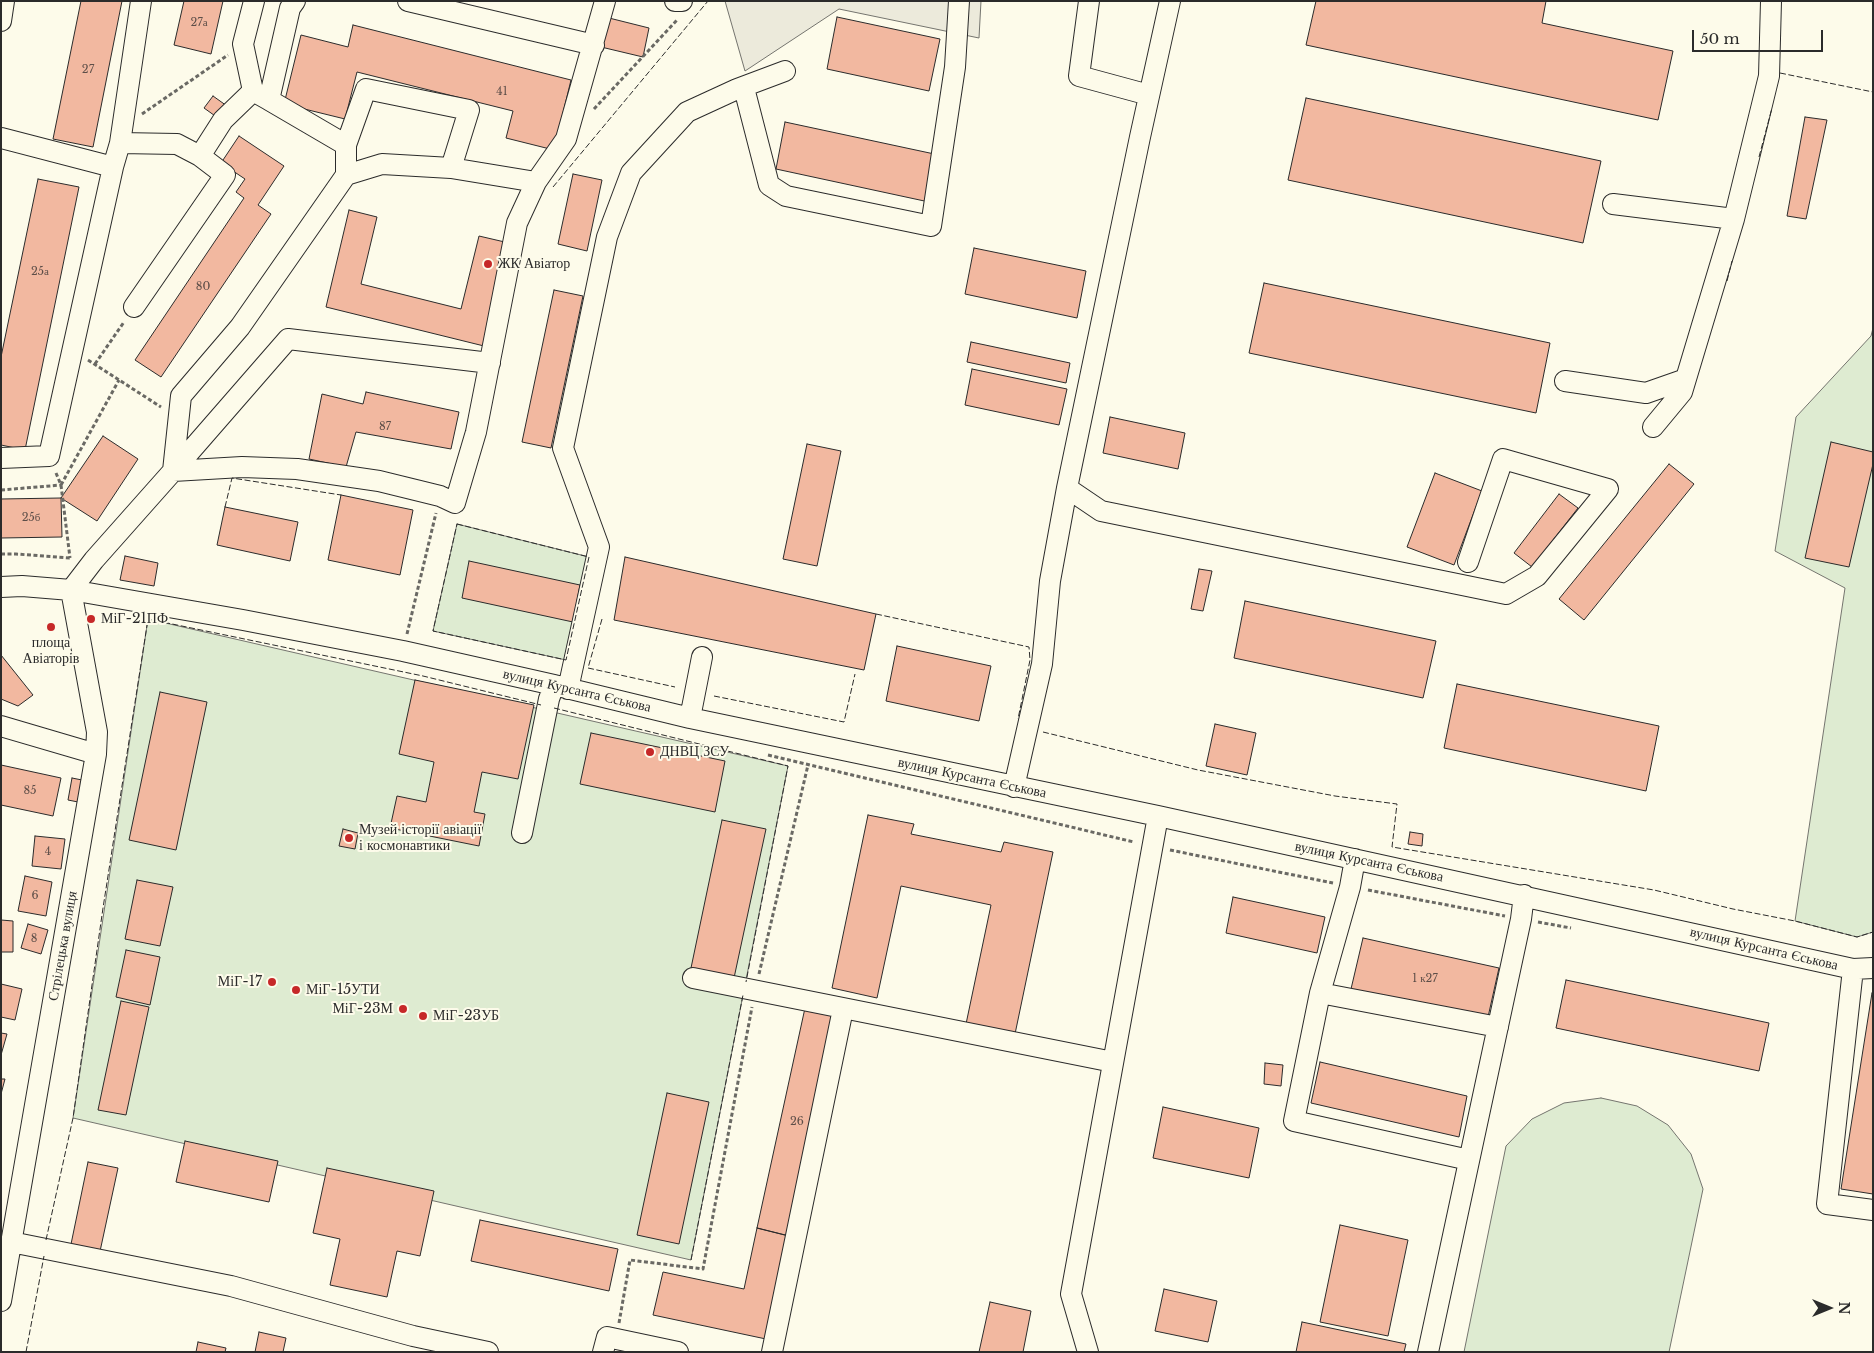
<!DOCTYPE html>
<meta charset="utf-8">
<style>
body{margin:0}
#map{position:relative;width:1874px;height:1353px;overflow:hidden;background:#fdfbea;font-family:"Libre Baskerville",serif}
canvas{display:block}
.frame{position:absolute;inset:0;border:2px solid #2b2b2b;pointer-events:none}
.north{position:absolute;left:1804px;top:1283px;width:50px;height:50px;-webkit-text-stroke:4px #fdfbea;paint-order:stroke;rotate:90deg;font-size:14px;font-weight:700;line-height:20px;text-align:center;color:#2b2b2b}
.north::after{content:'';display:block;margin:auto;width:18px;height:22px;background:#2b2b2b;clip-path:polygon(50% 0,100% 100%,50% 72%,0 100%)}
.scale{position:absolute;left:1692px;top:30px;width:131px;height:22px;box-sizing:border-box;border:2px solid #2b2b2b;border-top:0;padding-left:6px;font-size:15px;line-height:18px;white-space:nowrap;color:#2b2b2b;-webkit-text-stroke:4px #fdfbea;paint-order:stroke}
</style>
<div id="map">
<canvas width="1874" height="1353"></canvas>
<div class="frame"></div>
<div class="north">N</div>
<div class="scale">50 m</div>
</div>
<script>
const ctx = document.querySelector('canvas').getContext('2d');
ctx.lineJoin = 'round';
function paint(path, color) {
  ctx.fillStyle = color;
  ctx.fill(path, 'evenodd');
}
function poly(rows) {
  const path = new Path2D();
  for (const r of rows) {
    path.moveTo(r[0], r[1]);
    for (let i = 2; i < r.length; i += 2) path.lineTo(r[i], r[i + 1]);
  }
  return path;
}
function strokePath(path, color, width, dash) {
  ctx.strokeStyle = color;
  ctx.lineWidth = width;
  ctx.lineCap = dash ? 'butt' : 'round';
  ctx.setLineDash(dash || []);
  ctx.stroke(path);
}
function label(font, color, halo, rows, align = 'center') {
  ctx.font = font + ' "Libre Baskerville",serif';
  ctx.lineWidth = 4;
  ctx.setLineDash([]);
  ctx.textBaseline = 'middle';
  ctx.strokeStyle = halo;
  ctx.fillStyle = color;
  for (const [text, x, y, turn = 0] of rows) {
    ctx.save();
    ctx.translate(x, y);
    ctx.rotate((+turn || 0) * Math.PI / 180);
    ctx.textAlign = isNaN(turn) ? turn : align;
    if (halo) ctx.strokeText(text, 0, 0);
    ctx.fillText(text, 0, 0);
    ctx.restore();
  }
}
const green = poly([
 [1873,328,1873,932,1857,937,1795,921,1845,588,1775,551,1796,417,1871,336,1873,328],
 [457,524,589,557,566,660,433,631,457,524],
 [148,619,788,766,691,1260,73,1118,148,619],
 [1601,1098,1637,1106,1668,1125,1691,1154,1703,1189,1669,1352,1464,1352,1506,1146,1532,1119,1564,1103,1601,1098]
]);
const parking = poly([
 [725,1,981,1,979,38,839,9,745,71,725,1]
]);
const building = poly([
 [81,1,122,1,93,147,53,139,81,1],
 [184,1,223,1,211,54,174,45,184,1],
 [1316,1,1546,1,1542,23,1673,51,1658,120,1306,45,1316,1],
 [837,17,940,39,929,91,827,69,837,17],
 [609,18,649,28,643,57,601,47,609,18],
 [353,25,571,80,554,150,506,138,513,111,357,72,345,119,284,104,301,35,348,47,353,25],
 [213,96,227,106,218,118,204,108,213,96],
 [1306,98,1601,161,1583,243,1288,180,1306,98],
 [1805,117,1827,120,1806,219,1787,216,1805,117],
 [785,122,939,155,929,202,776,169,785,122],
 [239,136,284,166,258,205,271,214,161,377,135,360,244,198,236,192,245,179,221,163,239,136],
 [573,174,602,180,587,251,558,244,573,174],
 [38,179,79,187,25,450,1,445,1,357,38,179],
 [349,210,377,217,361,284,461,309,479,236,509,243,484,346,326,307,349,210],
 [974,248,1086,271,1077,318,965,294,974,248],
 [1264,283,1550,343,1536,413,1249,353,1264,283],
 [554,290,583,296,551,448,522,442,554,290],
 [971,342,1070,363,1066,383,967,362,971,342],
 [972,369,1067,389,1059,425,965,405,972,369],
 [366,392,459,412,451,449,356,432,346,467,309,459,322,394,363,404,366,392],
 [1110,417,1185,433,1178,469,1103,453,1110,417],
 [103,436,138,459,97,521,61,498,103,436],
 [1831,442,1873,452,1873,464,1849,567,1805,558,1831,442],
 [807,444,841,451,817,566,783,559,807,444],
 [1669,464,1694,484,1584,620,1559,599,1669,464],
 [1435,473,1482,491,1454,565,1407,547,1435,473],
 [1559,494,1578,508,1532,567,1514,553,1559,494],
 [341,495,413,510,400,575,328,560,341,495],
 [61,498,62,537,1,538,1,499,61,498],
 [225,507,298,522,290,561,217,545,225,507],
 [125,556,158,563,154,586,120,580,125,556],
 [625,557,876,614,864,670,614,620,625,557],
 [469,561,580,585,573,622,462,598,469,561],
 [1199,569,1212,571,1203,611,1191,609,1199,569],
 [1245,601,1436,641,1423,698,1234,658,1245,601],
 [897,646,991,666,979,721,886,701,897,646],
 [1,655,33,695,18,706,1,699,1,655],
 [415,680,534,705,518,779,482,772,474,812,485,814,479,846,390,828,397,796,426,802,434,762,399,754,415,680],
 [1457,684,1659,726,1646,791,1444,748,1457,684],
 [160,692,207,702,176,850,129,840,160,692],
 [1215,724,1256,733,1247,775,1206,766,1215,724],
 [591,733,725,761,715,812,580,784,591,733],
 [1,765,61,778,53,816,1,805,1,765],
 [72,778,82,780,78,802,68,800,72,778],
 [868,815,914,824,911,834,1001,852,1004,842,1053,852,1015,1034,966,1024,991,905,901,886,877,998,832,988,868,815],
 [722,820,766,829,734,978,691,968,722,820],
 [343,829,358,833,355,849,339,846,343,829],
 [1410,832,1423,834,1422,846,1408,844,1410,832],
 [35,836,65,839,61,869,32,866,35,836],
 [25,876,52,882,46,916,18,911,25,876],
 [137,880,173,887,160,946,125,939,137,880],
 [1233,897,1325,917,1317,953,1226,933,1233,897],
 [1,920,13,921,13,952,1,952,1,920],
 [28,924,48,930,41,954,21,948,28,924],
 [1363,938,1499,968,1488,1017,1351,989,1363,938],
 [126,950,160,957,150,1005,116,997,126,950],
 [1566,980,1769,1023,1759,1071,1556,1028,1566,980],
 [1,984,22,989,15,1020,1,1017,1,984],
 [1872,993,1873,993,1873,1194,1841,1189,1872,993],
 [121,1001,149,1007,126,1115,98,1110,121,1001],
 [805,1008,837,1015,789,1236,757,1228,805,1008],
 [1,1033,7,1034,1,1055,1,1033],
 [1320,1062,1467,1096,1459,1137,1311,1103,1320,1062],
 [1265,1063,1283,1065,1281,1086,1264,1084,1265,1063],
 [1,1079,5,1079,1,1094,1,1079],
 [667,1093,709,1102,679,1244,637,1235,667,1093],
 [1163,1107,1259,1128,1249,1178,1153,1158,1163,1107],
 [185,1141,278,1161,269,1202,176,1182,185,1141],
 [88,1162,118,1168,99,1256,70,1249,88,1162],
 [327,1168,434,1191,420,1256,397,1251,387,1297,330,1285,340,1239,313,1233,327,1168],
 [480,1220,618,1249,609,1291,471,1261,480,1220],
 [1340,1225,1408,1240,1388,1336,1320,1322,1340,1225],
 [757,1228,789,1236,766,1339,653,1315,663,1272,744,1289,757,1228],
 [1164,1289,1217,1301,1208,1342,1155,1331,1164,1289],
 [990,1302,1031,1311,1023,1352,979,1352,990,1302],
 [1302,1322,1406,1344,1404,1352,1296,1352,1302,1322],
 [259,1332,286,1338,283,1352,255,1352,259,1332],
 [198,1342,226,1348,225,1352,196,1352,198,1342]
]);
const path = poly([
 [594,109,677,20],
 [142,114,228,55],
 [88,360,161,407],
 [95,364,124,322],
 [56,473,61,485,70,558],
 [61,485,119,380],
 [1,490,61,485],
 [1,554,16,554,70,558],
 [407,634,436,513],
 [768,755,1134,842],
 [1170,850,1333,883],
 [1368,890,1505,916],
 [1538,922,1571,928],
 [759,974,808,765],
 [619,1323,630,1260,703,1269,752,1007]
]);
const minor = poly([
 [254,1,243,44,253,91,269,100],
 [408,1,594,45],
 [675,1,682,1],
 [1089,1,1079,76,1149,95],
 [1170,1,1140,137,1067,488,1101,511,1506,594,1537,576,1608,489,1503,459,1468,562],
 [1,21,4,1],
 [744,88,769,185,786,196,931,226,955,67,959,1],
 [1,138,113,167,49,456,1,458],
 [120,143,141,1],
 [346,145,366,89,469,110,451,168],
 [200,156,223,120,253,91],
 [113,167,120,143,177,144,200,156,225,175,134,307],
 [346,175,382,164,451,168,536,182,566,139,605,1],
 [1613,204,1734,219,1769,76,1771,1],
 [1565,381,1646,393,1686,379],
 [1653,427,1682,392,1734,219],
 [173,471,181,396,240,327,346,175,346,145,269,100,290,8,295,1],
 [173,471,288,339,490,363],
 [1,587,22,586,71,590,243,620,403,651,554,685,690,718,1158,816,1853,969,1873,968],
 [71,590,94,560,173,471,242,467,297,469,379,481,440,496,455,503,476,432,517,223,536,182],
 [568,689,599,547,563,448,607,237,631,173,687,112,737,89,785,71],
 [690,718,702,657],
 [1,726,96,754],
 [1014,787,1042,664,1050,581,1067,488],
 [522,833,549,699,554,685],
 [1355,859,1350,887,1320,993,1294,1121,1469,1160],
 [1853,969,1827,1204,1873,1210],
 [693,978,1113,1062],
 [1320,993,1498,1027],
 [11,1242,231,1286,413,1336,488,1352],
 [1,1301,96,754,97,732,71,590],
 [603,1352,607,1337,678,1352],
 [772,1352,843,1009],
 [1088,1352,1071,1294,1158,816],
 [1428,1352,1521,919,1524,895]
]);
const fence = poly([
 [1780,73,1873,92],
 [1759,157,1772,108],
 [553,187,708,1],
 [1727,281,1732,261],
 [225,507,232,478,341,495],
 [457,524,589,557,566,660,433,631,457,524],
 [876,614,1029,647,1030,660,1018,719],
 [602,619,588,668,675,687],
 [714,696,844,722,855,674],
 [554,708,788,766,746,982],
 [1043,732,1198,770,1335,796,1397,804,1392,847,1654,890,1733,909,1795,921,1857,937,1873,932],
 [46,1240,73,1118,103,908,148,619,423,676,541,705],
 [691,1260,743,995],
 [26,1352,44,1256]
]);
const markers = [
 [488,264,5,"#c62828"],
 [91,619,5,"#c62828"],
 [51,627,5,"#c62828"],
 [650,752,5,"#c62828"],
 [349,838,5,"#c62828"],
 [272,982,5,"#c62828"],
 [296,990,5,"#c62828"],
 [403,1009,5,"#c62828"],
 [423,1016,5,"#c62828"]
];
const numberNames = [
 ["27а",199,23],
 ["27",88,70],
 ["41",502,92],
 ["25а",40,272],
 ["80",203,287],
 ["87",385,427],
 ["25б",31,518],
 ["85",30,791],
 ["4",48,852],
 ["6",35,896],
 ["8",34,939],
 ["1 к27",1425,979],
 ["26",797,1122]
];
const poiNames = [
 ["ЖК Авіатор",498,264],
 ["МіГ-21ПФ",101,619],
 ["площа",51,643,"center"],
 ["Авіаторів",51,659,"center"],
 ["ДНВЦ ЗСУ",660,752],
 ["Музей історії авіації",359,830],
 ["і космонавтики",359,846],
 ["МіГ-17",262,982,"right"],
 ["МіГ-15УТИ",306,990],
 ["МіГ-23М",393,1009,"right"],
 ["МіГ-23УБ",433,1016]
];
const streetNames = [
 ["вулиця Курсанта Єськова",577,691,13],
 ["вулиця Курсанта Єськова",972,778,12],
 ["вулиця Курсанта Єськова",1369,862,12],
 ["Стрілецька вулиця",63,946,-80],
 ["вулиця Курсанта Єськова",1764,949,13]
];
paint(green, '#deebd1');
strokePath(green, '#74746e', 1);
paint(parking, '#eceadb');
strokePath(parking, '#74746e', 1);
paint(building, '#f2b8a0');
strokePath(building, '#2b2b2b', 1);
strokePath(minor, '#2b2b2b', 22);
strokePath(path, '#6a6964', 3, [4, 2.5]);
strokePath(minor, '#fdfbea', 20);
strokePath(fence, '#2b2b2b', 1, [6, 2.5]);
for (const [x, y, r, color] of markers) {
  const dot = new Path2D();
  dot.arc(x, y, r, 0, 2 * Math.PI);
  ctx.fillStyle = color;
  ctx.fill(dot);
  strokePath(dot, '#fdfbea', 2);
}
label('11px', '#5d4e48', null, numberNames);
label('14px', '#2b2b2b', '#fdfbea', poiNames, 'left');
label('14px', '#2b2b2b', '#fdfbea', streetNames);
</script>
